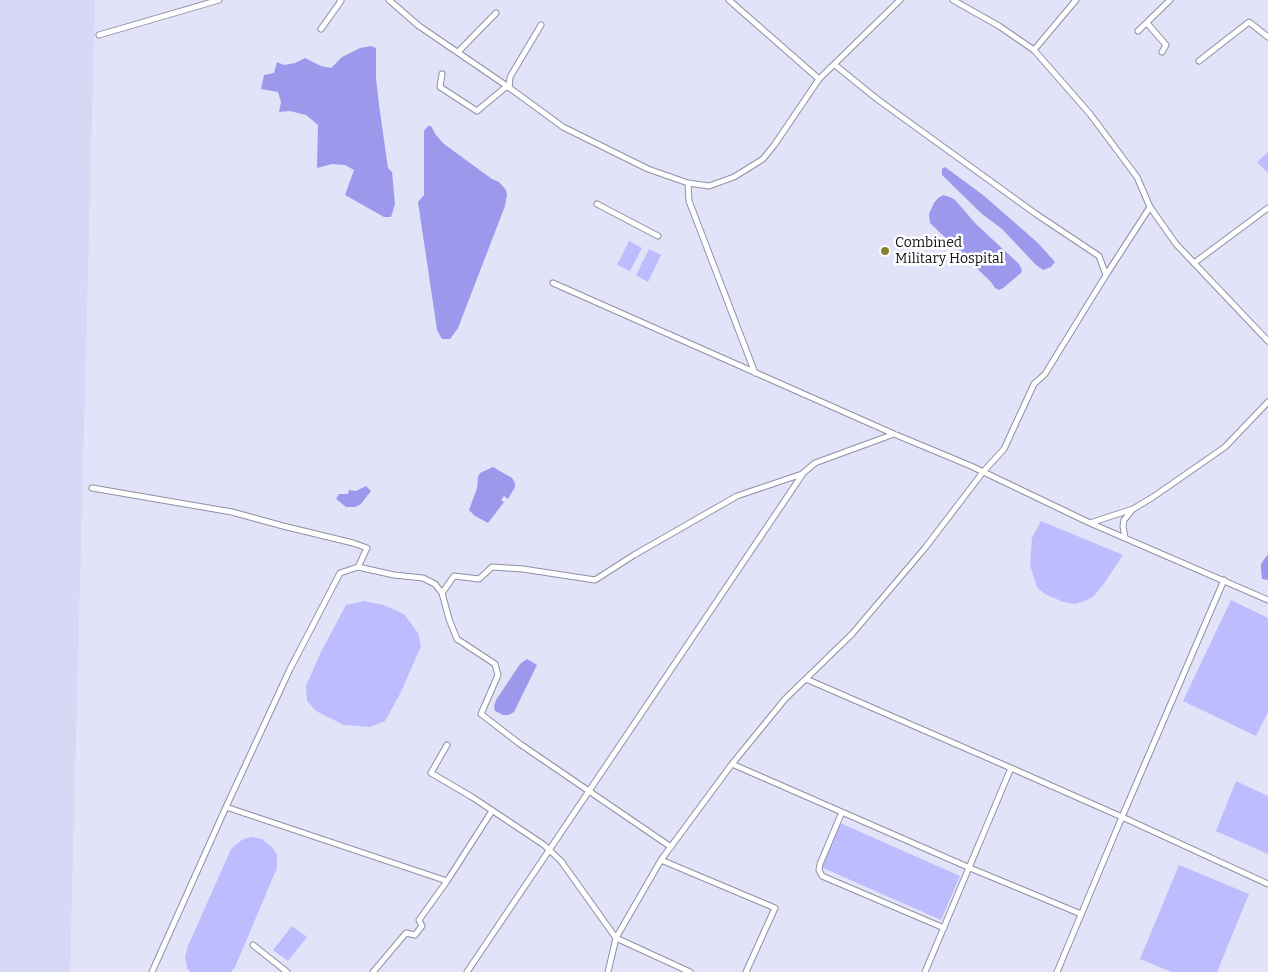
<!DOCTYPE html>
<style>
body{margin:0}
canvas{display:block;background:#e2e2f8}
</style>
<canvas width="1268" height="972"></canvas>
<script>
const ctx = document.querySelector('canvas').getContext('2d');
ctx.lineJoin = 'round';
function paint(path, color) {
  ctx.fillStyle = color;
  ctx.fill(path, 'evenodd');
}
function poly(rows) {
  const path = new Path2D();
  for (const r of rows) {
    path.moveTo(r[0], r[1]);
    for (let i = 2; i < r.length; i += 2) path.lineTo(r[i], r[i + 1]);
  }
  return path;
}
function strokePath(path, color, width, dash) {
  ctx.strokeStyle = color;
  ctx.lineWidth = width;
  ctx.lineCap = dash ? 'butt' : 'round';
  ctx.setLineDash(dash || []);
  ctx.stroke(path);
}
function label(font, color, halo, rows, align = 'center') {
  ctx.font = font + ' Bitter,serif';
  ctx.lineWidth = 5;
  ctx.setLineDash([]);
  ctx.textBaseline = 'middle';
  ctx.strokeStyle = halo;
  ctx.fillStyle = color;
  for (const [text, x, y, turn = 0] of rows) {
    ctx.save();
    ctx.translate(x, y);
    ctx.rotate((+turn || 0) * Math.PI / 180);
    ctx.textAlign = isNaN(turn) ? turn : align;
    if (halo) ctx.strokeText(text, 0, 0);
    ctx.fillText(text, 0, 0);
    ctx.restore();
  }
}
const built = poly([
 [0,0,95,0,70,972,0,972]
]);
const green = poly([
 [1268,152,1268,173,1257,162],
 [629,241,642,248,630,271,617,265],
 [649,249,661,255,648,282,636,275],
 [1041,521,1123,555,1105,582,1094,596,1085,601,1075,604,1063,602,1045,594,1037,587,1030,565,1032,538],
 [1231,600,1268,618,1268,712,1256,736,1183,701],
 [364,601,383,605,404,614,418,633,421,646,401,692,385,721,370,727,344,725,316,711,307,701,306,686,320,654,346,605],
 [1236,781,1268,796,1268,854,1216,831],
 [840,823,960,876,941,920,821,867],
 [252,837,262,839,273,848,277,855,277,868,235,967,231,972,190,972,187,967,185,957,188,946,231,849,243,839],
 [1179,865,1249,894,1217,972,1172,972,1140,959],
 [292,926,307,937,288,961,273,950]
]);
const water = poly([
 [371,46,376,48,376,78,379,105,388,168,392,172,395,204,391,217,384,217,345,195,354,170,345,165,332,164,317,168,318,125,306,115,290,111,279,112,281,102,278,92,261,89,264,75,274,73,277,62,284,65,295,63,305,58,321,66,331,68,342,57,360,48],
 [428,126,431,126,436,135,444,144,492,179,499,182,506,190,507,195,505,206,458,328,450,339,442,339,437,330,418,202,424,195,424,131],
 [945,167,983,195,1038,243,1055,262,1051,267,1043,270,1036,265,1002,229,982,214,942,175,942,169],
 [943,195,950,197,955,200,976,224,1019,264,1022,270,1021,273,1003,288,999,290,995,288,991,282,930,223,929,214,934,203,938,198],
 [493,467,512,478,515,483,515,487,508,499,504,496,501,500,504,502,488,523,475,516,469,510,477,488,478,477,480,473],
 [366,486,371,491,361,504,355,507,346,507,336,499,339,494,348,494,349,490,356,491],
 [1268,554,1268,580,1262,579,1261,569,1261,564],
 [527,659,537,665,514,712,509,715,503,715,495,711,494,707,496,700,520,664]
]);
const minor = poly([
 [389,0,419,26,507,86,563,127,648,169,688,183,709,186,734,177,763,159,775,144,819,79,900,0],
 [729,0,819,79],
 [953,0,999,26,1034,50,1090,114,1137,177,1150,207,1176,244,1268,341],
 [1147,23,1166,45,1162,52],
 [321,29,341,1,340,0],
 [1138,31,1170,0],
 [99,35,219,0],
 [1034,50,1076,0],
 [458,52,496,13],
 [1199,61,1249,22,1268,37],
 [835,65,877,99,1036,214,1099,256,1106,275,1150,207],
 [442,74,440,87,477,111,507,86],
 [509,88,510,77,541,25],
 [688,183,689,201,755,373],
 [597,204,658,236],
 [1194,263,1268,208],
 [553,283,894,434,971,466,1090,523,1268,600],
 [92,488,232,512,283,526,353,543,367,548,358,567,394,575,423,578,435,584,442,593,454,576,479,579,492,567,523,569,595,580,634,555,737,496,802,474,815,463,894,434],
 [1090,523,1133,509,1153,497,1225,447,1268,402],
 [1125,538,1123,526,1124,520,1133,509],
 [442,593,449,619,457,639,495,664,498,675,481,714,520,744,671,847],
 [806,679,1011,768,1122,817,1224,580],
 [447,745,431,773,472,797,544,845,561,861,616,938,690,972],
 [732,764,970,868,1081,914],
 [226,807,290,669,340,573,358,567],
 [842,812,820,864,819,870,822,876,944,928],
 [661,860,775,908,746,972],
 [253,945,287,972],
 [152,972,226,807,447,881,492,811],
 [373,972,406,933,415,935,422,926,419,920,447,881],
 [467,972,802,475],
 [608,972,616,938,661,860,732,764,785,699,852,634,925,548,983,472,1004,449,1034,384,1045,374,1106,275],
 [925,972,1011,768],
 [1057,972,1122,817,1268,884]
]);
const markers = [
 [885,251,5,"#888128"]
];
const poiNames = [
 ["Combined",895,243],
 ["Military Hospital",895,259]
];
paint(built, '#d7d8f5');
paint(green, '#bdbcfe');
paint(water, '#9c99ec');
strokePath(minor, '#9090a4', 7);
strokePath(minor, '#fff', 5);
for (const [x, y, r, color] of markers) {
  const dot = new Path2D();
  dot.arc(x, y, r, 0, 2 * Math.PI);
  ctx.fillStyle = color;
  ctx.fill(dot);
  strokePath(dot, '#fff', 2);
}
label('14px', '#121219', '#fff', poiNames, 'left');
</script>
